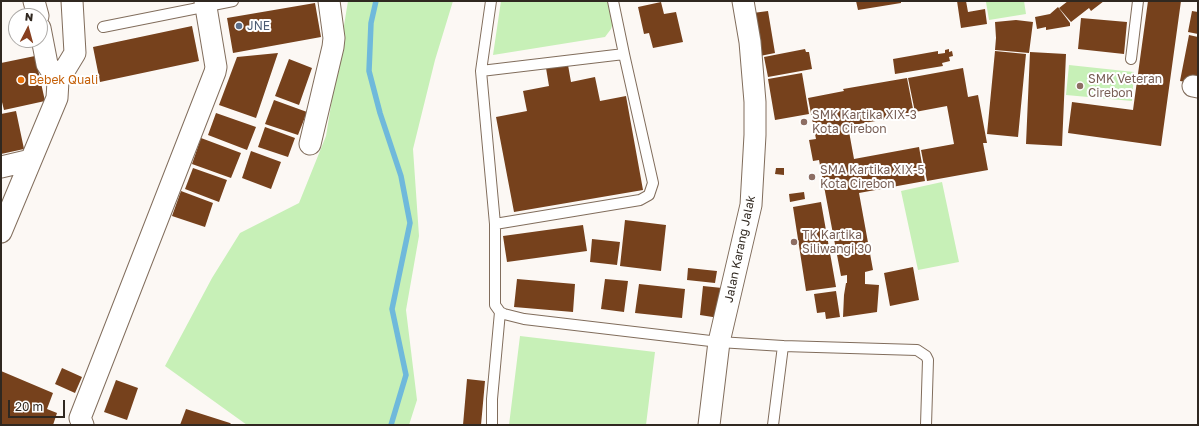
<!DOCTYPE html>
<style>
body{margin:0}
#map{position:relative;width:1199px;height:426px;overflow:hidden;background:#fcf8f4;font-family:"Golos Text",sans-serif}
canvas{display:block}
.frame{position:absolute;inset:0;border:2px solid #302820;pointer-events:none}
.north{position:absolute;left:8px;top:8px;width:40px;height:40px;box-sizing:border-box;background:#fff;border:1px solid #aca9a6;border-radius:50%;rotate:6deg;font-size:11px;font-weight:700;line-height:16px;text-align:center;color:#302820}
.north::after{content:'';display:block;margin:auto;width:14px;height:18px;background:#884020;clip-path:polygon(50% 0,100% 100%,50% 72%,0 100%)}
.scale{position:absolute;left:8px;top:400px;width:57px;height:18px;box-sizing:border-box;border:2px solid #302820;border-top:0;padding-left:5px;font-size:12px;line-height:14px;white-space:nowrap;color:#302820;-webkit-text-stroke:3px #fff;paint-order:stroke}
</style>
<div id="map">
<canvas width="1199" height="426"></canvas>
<div class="frame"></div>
<div class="north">N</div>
<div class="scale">20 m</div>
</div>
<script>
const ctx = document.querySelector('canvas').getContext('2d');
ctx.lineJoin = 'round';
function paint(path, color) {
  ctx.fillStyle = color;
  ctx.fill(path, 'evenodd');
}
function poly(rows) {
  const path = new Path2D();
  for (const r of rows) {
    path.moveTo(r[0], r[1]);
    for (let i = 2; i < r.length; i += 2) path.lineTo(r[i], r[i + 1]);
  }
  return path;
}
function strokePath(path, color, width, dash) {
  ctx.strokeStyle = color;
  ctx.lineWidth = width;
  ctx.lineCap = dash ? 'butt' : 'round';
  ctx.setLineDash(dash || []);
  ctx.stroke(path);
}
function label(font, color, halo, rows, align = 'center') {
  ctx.font = font + ' "Golos Text",sans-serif';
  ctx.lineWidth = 4;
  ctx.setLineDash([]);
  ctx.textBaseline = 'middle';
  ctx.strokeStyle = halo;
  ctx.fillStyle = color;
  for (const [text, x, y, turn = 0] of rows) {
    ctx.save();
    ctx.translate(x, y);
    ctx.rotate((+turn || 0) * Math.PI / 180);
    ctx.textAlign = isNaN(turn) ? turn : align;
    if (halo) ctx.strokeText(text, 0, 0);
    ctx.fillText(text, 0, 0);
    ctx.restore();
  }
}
const green = poly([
 [348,1,453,1,435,60,413,149,419,236,406,310,417,400,409,425,247,425,165,366,212,278,240,233,299,203,326,136],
 [501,1,608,1,613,22,611,29,605,37,493,55],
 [994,1,1024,1,1026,14,989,20,986,2],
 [1069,65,1134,72,1132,101,1066,95],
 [942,182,959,262,918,270,901,191],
 [520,336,655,352,646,425,509,425]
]);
const stream = poly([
 [376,1,371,23,369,71,380,113,401,176,410,223,392,309,406,375,391,425]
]);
const building = poly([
 [856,1,901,1,901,3,858,10],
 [957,1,966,1,968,12,985,9,987,24,961,28],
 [1068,1,1104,1,1091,11,1089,8,1071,22,1059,8],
 [1148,1,1181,1,1161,146,1068,133,1072,102,1133,110],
 [661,2,664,14,676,12,683,42,653,48,649,33,644,34,638,7],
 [315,3,321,37,233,53,227,18],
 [1058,7,1070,23,1070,26,1046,30,1046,27,1037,29,1035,17,1050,14],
 [768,11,775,53,760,56,753,13],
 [1192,11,1198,12,1198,34,1188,32],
 [1081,18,1127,22,1124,54,1078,49],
 [1016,20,1033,22,1029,53,995,50,996,38,995,22],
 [192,26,199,61,100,82,93,47],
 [1189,35,1198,37,1198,84,1180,81],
 [805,49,806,52,809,52,812,69,768,77,764,57],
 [949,49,949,52,952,51,953,56,949,57,950,61,942,63,943,66,895,74,893,59,938,51,938,54,945,53,945,50],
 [995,51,1026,54,1018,137,987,134],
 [1030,52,1066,54,1062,146,1026,144],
 [278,53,256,118,219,105,237,57],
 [35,56,45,101,4,110,1,98,1,63],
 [289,59,312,68,299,105,275,96],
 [568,65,571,82,595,77,600,101,626,96,643,190,514,212,496,117,527,111,523,91,549,86,546,68],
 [963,68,968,97,978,95,987,143,983,143,988,170,927,181,921,150,954,144,947,106,915,112,908,78],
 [802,73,809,114,775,120,768,79],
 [907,78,914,114,848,126,854,159,919,147,925,181,859,193,873,270,865,272,865,284,879,285,877,312,843,317,844,295,846,283,847,283,847,275,841,276,819,160,813,161,809,140,816,139,808,98,844,91,843,89],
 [274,100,307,112,298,135,265,124],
 [16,111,24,149,1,154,1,114],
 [216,113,256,127,247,150,208,135],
 [265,127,295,138,288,157,258,147],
 [201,138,241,153,231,178,192,164],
 [251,151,281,162,271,189,242,178],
 [193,168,227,180,219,202,185,189],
 [776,168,784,168,784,175,775,174],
 [181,191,213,203,205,227,172,216],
 [804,192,805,199,790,202,789,194],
 [821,202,836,287,806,291,793,207],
 [625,220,666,225,661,271,620,266],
 [583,225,587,251,507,262,503,236],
 [592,239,620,242,617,265,590,262],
 [913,267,919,300,890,306,884,273],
 [688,268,717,271,715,283,687,280],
 [517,279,575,284,573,312,514,307],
 [605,279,628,281,624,312,601,309],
 [639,284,685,289,682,318,635,313],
 [703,286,722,288,719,318,700,315],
 [836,291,840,317,826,319,825,312,817,313,814,294],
 [62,368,82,377,75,393,55,384],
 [1,371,53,393,47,409,57,413,53,425,1,425],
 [467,379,485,381,481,425,463,425],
 [116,380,138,388,127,420,104,412],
 [186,409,230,423,232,425,180,425]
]);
const lane = poly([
 [491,1,481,71,624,54,613,1],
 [103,27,233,1],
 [1131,59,1138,1],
 [481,71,495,224,640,200,649,195,653,183,624,54],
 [495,224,495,305,500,312,504,314,524,319,719,342,783,346,917,350,926,356,928,360,926,425],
 [492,425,492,399,500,312],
 [773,425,783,346]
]);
const street = poly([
 [34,1,38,16],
 [40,28,47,64,58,81],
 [1193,86,1198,87],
 [310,144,333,47,334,38,329,1],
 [1,167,31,160],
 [1,232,57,98,58,81,75,53,72,1],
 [83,425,80,418,215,72,216,67,205,1],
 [709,425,719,342,751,205,755,135,755,102,750,42,743,1]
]);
const markers = [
 [239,26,4,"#5c6f8a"],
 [21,80,4,"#e8710a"],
 [1080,86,4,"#8d6e63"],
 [804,122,4,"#8d6e63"],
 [812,177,4,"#8d6e63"],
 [794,242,4,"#8d6e63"]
];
const serviceNames = [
 ["JNE",247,26]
];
const educationNames = [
 ["SMK Veteran",1088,79],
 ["Cirebon",1088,93],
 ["SMK Kartika XIX-3",812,115],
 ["Kota Cirebon",812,129],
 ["SMA Kartika XIX-5",820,170],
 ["Kota Cirebon",820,184],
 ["TK Kartika",802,235],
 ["Siliwangi 30",802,249]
];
const foodNames = [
 ["Bebek Quali",29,80]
];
const streetNames = [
 ["Jalan Karang Jalak",740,249,-78]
];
paint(green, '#c7f0b7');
strokePath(stream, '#6fb9db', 5.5);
paint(building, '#76411c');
strokePath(lane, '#816d5c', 12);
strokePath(street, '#816d5c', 23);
strokePath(lane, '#fff', 10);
strokePath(street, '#fff', 21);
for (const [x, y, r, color] of markers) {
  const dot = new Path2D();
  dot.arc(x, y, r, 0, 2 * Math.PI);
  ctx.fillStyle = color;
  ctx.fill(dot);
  strokePath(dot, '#fff', 1.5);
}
label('12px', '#4e5e75', '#fff', serviceNames, 'left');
label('12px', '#785e54', '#fff', educationNames, 'left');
label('12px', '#c56008', '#fff', foodNames, 'left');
label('12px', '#302820', '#fff', streetNames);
</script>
